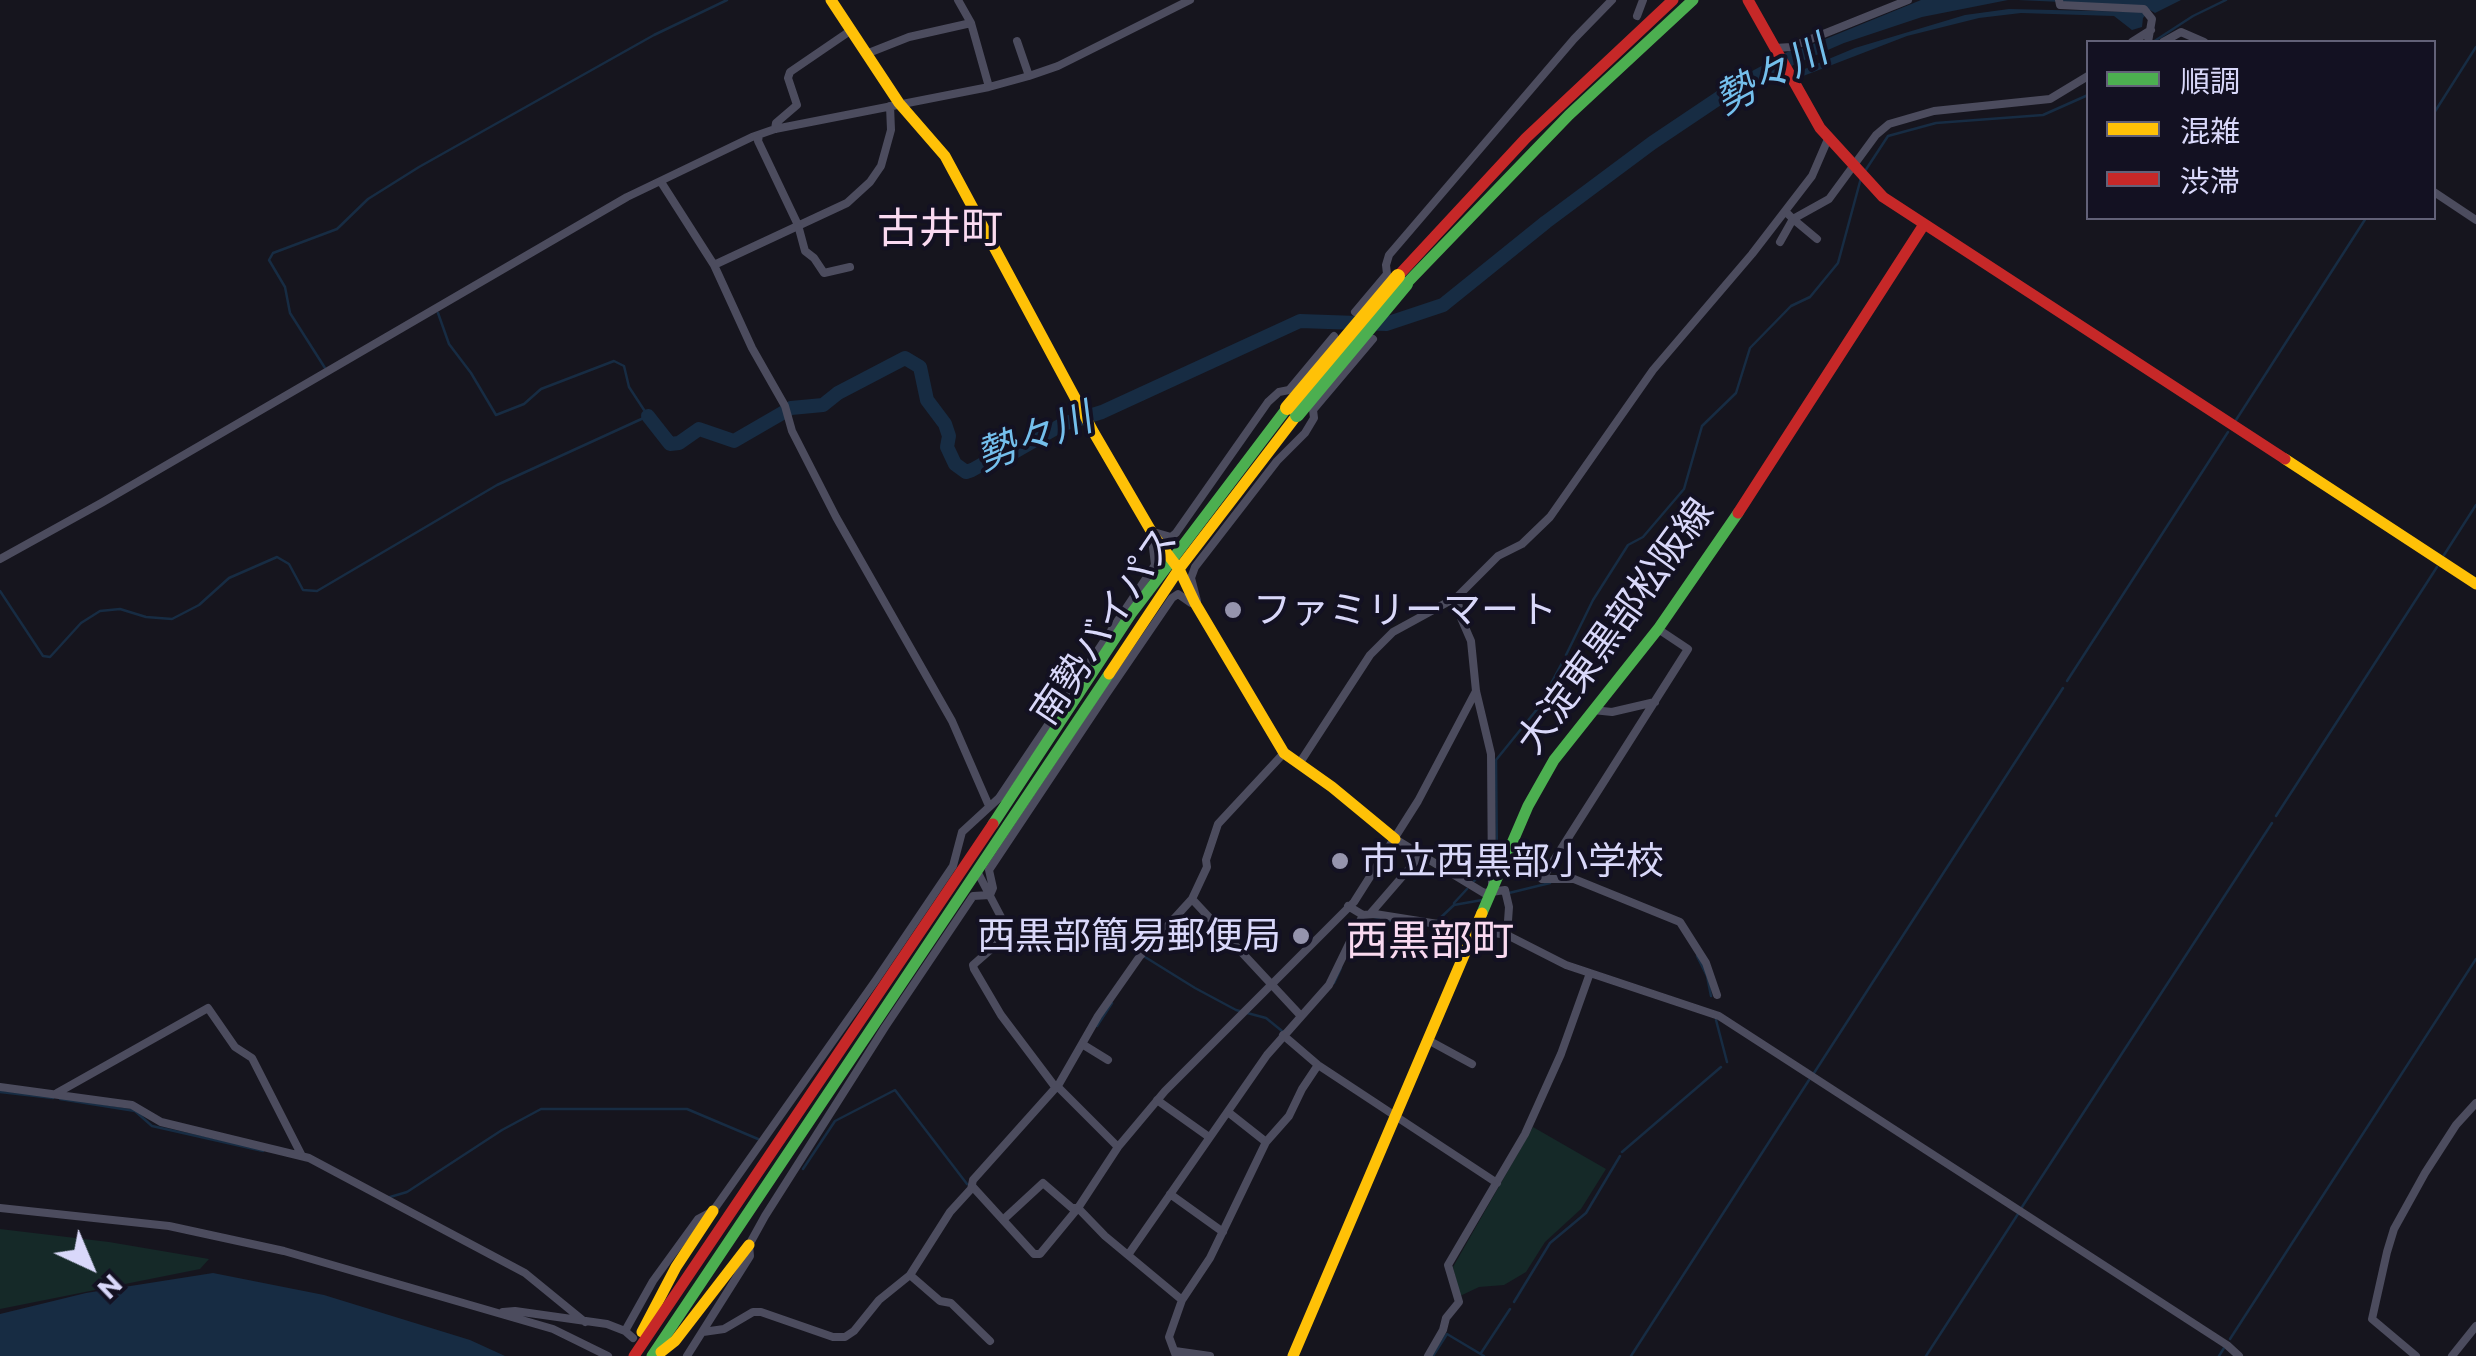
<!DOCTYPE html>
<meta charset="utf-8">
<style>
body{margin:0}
#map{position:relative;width:2476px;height:1356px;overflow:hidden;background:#16151e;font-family:Commissioner,"Noto Sans JP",sans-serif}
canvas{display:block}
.legend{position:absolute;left:2086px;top:40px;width:350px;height:180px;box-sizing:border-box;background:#131122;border:2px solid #626178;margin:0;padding:12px 18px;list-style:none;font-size:30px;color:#d9d8fa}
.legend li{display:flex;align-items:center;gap:20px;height:50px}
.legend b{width:50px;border:2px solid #626178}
.north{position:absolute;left:40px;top:1216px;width:100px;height:100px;-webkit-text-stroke:8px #131122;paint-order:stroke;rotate:136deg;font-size:28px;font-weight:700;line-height:40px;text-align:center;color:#d9d8fa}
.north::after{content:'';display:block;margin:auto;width:35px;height:45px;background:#d9d8fa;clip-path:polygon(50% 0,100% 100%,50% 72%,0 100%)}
</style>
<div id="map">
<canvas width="2476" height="1356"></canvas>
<ul class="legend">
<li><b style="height:12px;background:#4caf50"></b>順調</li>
<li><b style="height:12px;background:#ffc107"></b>混雑</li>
<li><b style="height:12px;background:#c62828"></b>渋滞</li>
</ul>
<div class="north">N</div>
</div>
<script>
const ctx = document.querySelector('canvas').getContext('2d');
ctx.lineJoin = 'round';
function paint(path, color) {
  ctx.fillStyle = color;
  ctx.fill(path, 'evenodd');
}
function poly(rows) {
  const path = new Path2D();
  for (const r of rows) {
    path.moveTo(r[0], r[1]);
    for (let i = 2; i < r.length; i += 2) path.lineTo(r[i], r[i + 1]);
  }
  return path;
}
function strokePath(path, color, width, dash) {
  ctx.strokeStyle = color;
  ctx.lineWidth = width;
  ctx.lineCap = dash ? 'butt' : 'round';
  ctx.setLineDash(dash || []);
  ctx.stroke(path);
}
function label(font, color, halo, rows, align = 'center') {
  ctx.font = font + ' Commissioner,"Noto Sans JP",sans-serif';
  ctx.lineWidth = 8;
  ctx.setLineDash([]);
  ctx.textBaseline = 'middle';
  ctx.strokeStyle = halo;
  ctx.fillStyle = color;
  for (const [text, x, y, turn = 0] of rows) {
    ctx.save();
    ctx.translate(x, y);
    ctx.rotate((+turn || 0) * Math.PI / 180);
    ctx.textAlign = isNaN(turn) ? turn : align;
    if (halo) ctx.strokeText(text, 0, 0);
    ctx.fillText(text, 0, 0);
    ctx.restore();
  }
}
const green = poly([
 [1533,1127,1606,1169,1581,1209,1545,1242,1526,1272,1504,1285,1479,1287,1460,1296,1453,1267],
 [0,1229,109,1242,209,1259,200,1269,0,1309]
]);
const water = poly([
 [1921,0,2008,0,1922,17,1844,43,1791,66,1786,55],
 [2018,0,2181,0,2155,13,2150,10,2143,18,2142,27,2132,30,2114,16,2021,13,1979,18,1907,36,1798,78,1795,73,1855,48,1965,15,2009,9,2141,12,2147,6],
 [213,1273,324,1295,470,1340,505,1356,0,1356,0,1314,86,1293]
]);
const stream = poly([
 [2153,42,2193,16,2226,0],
 [2434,113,2476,47],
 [1865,171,1888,136,1936,123,2043,115,2088,95],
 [325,368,290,313,285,287,269,260,273,253,337,229,368,199,419,167,654,35,727,0],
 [2236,420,2366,218],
 [2444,555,2476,505],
 [0,591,43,656,50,657,81,623,100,611,120,609,146,617,172,619,199,605,229,578,277,557,289,564,303,590,317,591,497,485,648,416,629,387,624,366,614,361,541,389,524,404,496,415,471,373,449,344,438,313],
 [1566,655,1593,600,1628,545,1643,537,1684,489,1702,426,1736,393,1750,348,1791,306,1810,297,1838,263,1861,178],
 [2067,681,2228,432],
 [2276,816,2437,567],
 [1497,861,1496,760,1538,708,1563,661],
 [1474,881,1487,868],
 [1509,893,1550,883],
 [1454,903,1467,889],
 [1437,921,1454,905,1482,900],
 [1362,925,1377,919,1431,926],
 [1697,956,1707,976,1711,996],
 [1145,957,1195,988,1236,1010,1266,1018,1282,1031],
 [1334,983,1341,968],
 [1716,1020,1727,1062],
 [1097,1026,1112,1003],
 [1814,1073,2063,688],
 [0,1092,53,1098],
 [60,1099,135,1111,152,1126,263,1151],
 [1622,1152,1721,1067],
 [803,1169,835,1121,895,1090,967,1184],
 [390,1197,407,1192,502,1130,541,1109,687,1109,758,1139],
 [2022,1207,2272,823],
 [1514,1302,1550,1243,1586,1213,1620,1156],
 [2230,1339,2476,959],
 [1481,1353,1510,1309],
 [1433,1356,1447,1334,1484,1356],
 [1631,1356,1809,1080],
 [1926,1356,2018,1214],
 [2219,1356,2224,1348]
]);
const river = poly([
 [648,416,670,444,679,443,699,429,734,441,791,408,823,405,838,393,905,358,920,367,927,400,945,424,949,436,947,447,955,464,966,472,972,470,988,461,1004,458,1063,424,1102,412,1300,321,1386,324,1443,305,1546,222,1652,143,1728,92,1795,56]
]);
const street = poly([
 [958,0,971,23],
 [2059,0,2060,5,2144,9,2152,19,2148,42],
 [1637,16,1643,0],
 [1017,41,1029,76],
 [2132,42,2151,30],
 [2163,42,2181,32,2204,42],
 [1775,48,1791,47,1908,0],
 [866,54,909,37,971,23,989,87],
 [775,129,776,123,797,105,788,78,790,72,850,31],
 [759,135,758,141,798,225,805,251,814,258,824,273,850,267],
 [661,182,714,265,752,348,785,406,792,431,836,517,952,721,989,806],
 [2434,192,2476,220],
 [1785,211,1793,219,1829,199,1876,135,1889,124,1934,111,2050,99,2088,76],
 [1780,242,1793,219,1817,239],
 [714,265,847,203,870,182,881,166,891,130,890,106],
 [1355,312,1387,274,1386,265,1389,255,1574,39,1612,0],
 [0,559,103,502,627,197,752,137,775,129,989,87,1029,76,1058,66,1190,0],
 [1457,597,1461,618,1471,641,1476,691,1491,754,1492,886],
 [1658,629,1688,649,1542,879,1574,879,1680,922,1706,963,1717,995],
 [1593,710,1612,712,1655,702],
 [1299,764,1370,655,1393,632,1457,597,1498,556,1522,544,1550,517,1653,370,1752,254,1812,176,1828,139],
 [1395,839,1484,893,1505,890,1509,907,1507,935],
 [978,873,1001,917,1002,929,997,944,973,965,974,969,1001,1015,1056,1088],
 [990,895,993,888,989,870,1105,696,1172,598,1178,594,1191,603,1197,601,1191,578,1195,567,1277,461,1305,433,1314,418,1313,410,1373,339],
 [1192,899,1300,1015],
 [1348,906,1363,915,1375,914,1507,935,1566,965,1719,1016,2227,1345,2239,1356],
 [1370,914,1421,855],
 [1283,1035,1318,1065,1497,1183],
 [1428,1040,1472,1064],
 [1082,1044,1108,1060],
 [1057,1086,1118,1147],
 [0,1087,132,1105,161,1122,309,1158,525,1273,585,1322],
 [57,1093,208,1008,235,1047,252,1058,302,1156],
 [1157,1100,1209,1137],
 [1228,1112,1266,1142],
 [972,1186,1034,1254,1040,1254,1078,1208,1118,1147,1165,1091,1354,902,1418,801,1476,691],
 [1170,1194,1223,1232],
 [0,1208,169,1226,284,1251,553,1329,608,1356],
 [1004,1219,1043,1183,1072,1208,1078,1208,1105,1236,1182,1300],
 [1128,1255,1267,1055,1329,985,1363,915],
 [910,1275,940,1301,951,1303,990,1341],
 [503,1312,515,1311,607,1324,625,1331,633,1338],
 [625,1331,653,1281,698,1219,713,1211,876,980,953,866,962,832,999,798,1155,565,1152,538,1157,533,1171,537,1176,533,1268,402,1279,392,1289,390,1334,336],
 [703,1332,724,1329,753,1312,761,1312,833,1337,845,1337,854,1331,879,1300,910,1275,950,1212,971,1189,973,1180,1059,1084,1098,1016,1140,956,1192,899,1207,867,1206,860,1218,824,1284,753],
 [1175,1351,1210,1356],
 [687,1356,750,1256,749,1245,765,1216,885,1027,973,896,990,895],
 [1176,1356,1169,1337,1182,1300,1210,1258,1266,1142,1289,1116,1302,1089,1318,1065],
 [1428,1356,1443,1330,1446,1318,1459,1302,1448,1265,1525,1134,1561,1054,1590,973],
 [2416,1356,2372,1319,2387,1252,2394,1229,2425,1173,2456,1125,2476,1103],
 [2452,1356,2476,1326]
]);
const fast = poly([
 [1406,284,1569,115,1693,0],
 [993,824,1131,614,1287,408],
 [1482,913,1528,806,1554,760,1658,629,1738,513],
 [652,1356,1109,674]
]);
const slow = poly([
 [831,0,899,103,945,156,1094,433,1154,536,1178,568],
 [2285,459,2476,584],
 [1179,569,1195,603,1284,753,1332,787,1395,839],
 [1109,674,1179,569,1297,415],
 [642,1332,676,1267,713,1211],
 [661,1352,675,1341,749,1245],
 [1293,1356,1482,913]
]);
const jam = poly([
 [1748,0,1820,128,1883,197,2285,459],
 [1398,276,1526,138,1673,0],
 [1738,513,1923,226],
 [634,1356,993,824]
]);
const fastBridge = poly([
 [1297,415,1406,284]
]);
const slowBridge = poly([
 [1287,408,1398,276]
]);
const markers = [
 [1233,610,10,"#9594ad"],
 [1340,861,10,"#9594ad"],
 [1301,936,10,"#9594ad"]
];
const poiNames = [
 ["ファミリーマート",1253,610],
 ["市立西黒部小学校",1360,861],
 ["西黒部簡易郵便局",1281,936,"right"]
];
const streetNames = [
 ["南勢バイパス",1104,626,-56],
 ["大淀東黒部松阪線",1615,626,-54]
];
const waterNames = [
 ["勢々川",1771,75,-28],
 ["勢々川",1034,437,-21]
];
const quarterNames = [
 ["古井町",940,229],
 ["西黒部町",1430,941]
];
paint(green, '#152928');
paint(water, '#172c43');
strokePath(stream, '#172c43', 2.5);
strokePath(river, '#172c43', 14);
strokePath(street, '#4c4c5e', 8);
strokePath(fast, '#4caf50', 11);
strokePath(slow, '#ffc107', 11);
strokePath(jam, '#c62828', 11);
strokePath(fastBridge, '#4caf50', 14);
strokePath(slowBridge, '#ffc107', 14);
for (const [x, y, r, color] of markers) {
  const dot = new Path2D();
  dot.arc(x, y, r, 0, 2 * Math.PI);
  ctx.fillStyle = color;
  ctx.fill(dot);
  strokePath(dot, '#131122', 4);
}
label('38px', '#d9d8fa', '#131122', poiNames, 'left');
label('38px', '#d9d8fa', '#131122', streetNames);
label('italic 40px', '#74bfec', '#131122', waterNames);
label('42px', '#fadaf1', '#131122', quarterNames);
</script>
